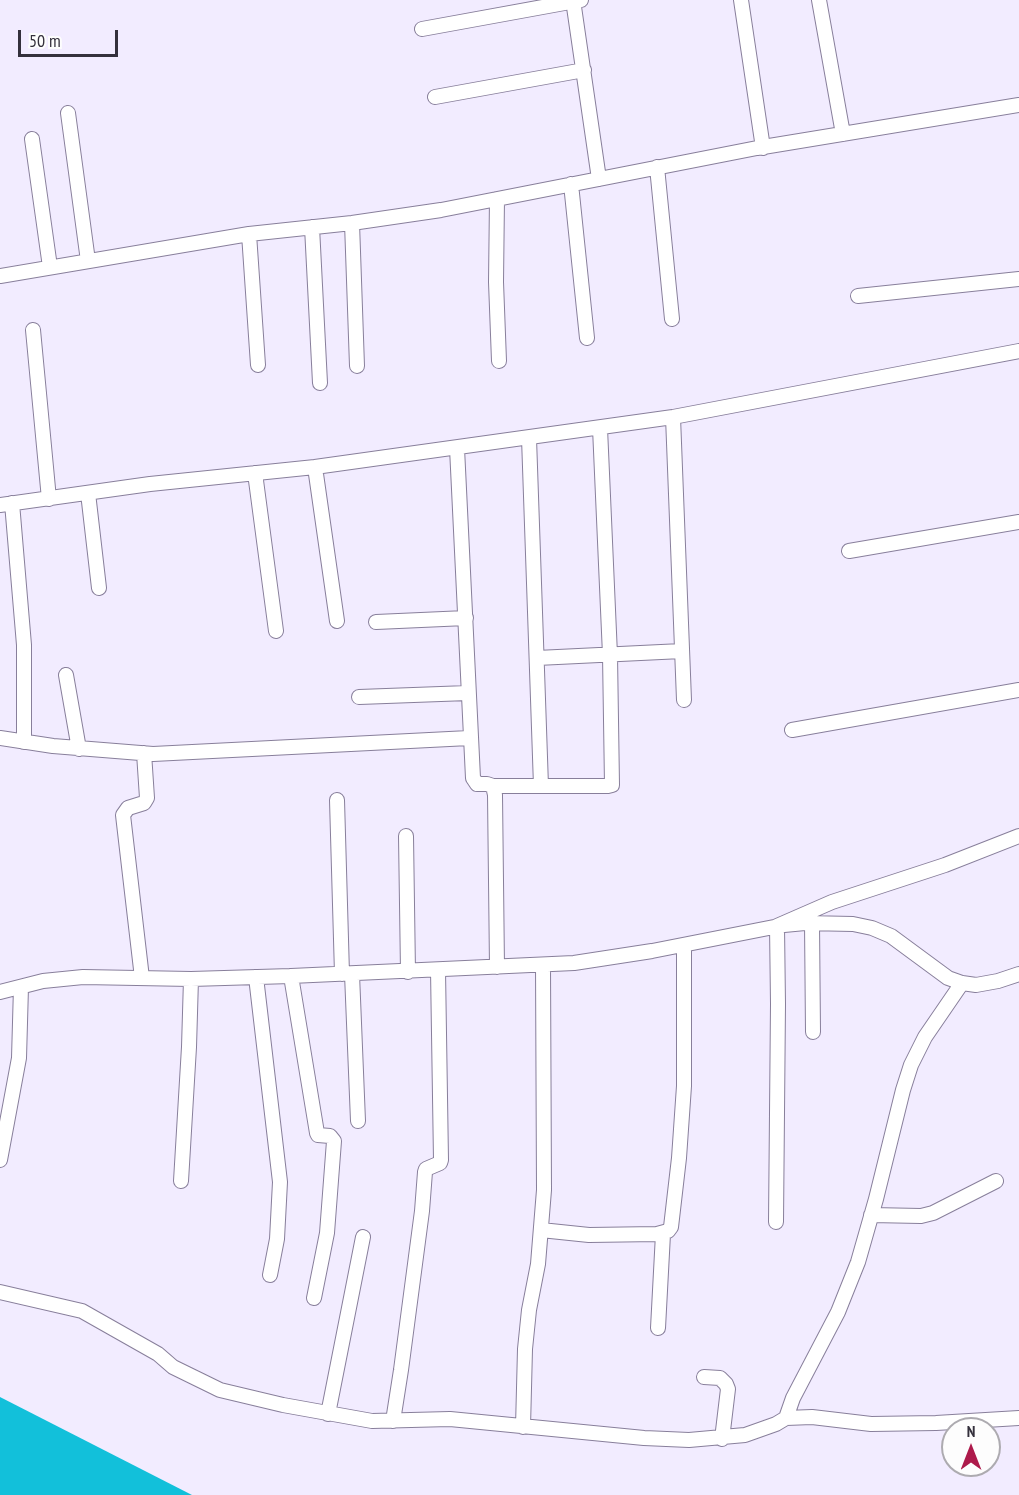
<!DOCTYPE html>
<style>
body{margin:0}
#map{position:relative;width:1019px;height:1495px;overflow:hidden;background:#f2ecff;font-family:"PT Sans Narrow",sans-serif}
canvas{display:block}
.north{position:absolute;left:941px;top:1417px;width:60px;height:60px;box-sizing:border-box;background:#fdfdfd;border:2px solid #adabb0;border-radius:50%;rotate:0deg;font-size:16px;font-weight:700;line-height:24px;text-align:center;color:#34303c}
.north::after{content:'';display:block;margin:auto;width:21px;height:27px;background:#ad1a4b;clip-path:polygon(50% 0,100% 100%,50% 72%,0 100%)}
.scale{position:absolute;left:18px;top:30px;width:100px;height:27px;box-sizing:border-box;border:3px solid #34303c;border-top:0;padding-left:8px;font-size:18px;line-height:21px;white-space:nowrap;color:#34303c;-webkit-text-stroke:4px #fdfdfd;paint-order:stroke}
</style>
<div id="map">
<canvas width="1019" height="1495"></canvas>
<div class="north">N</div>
<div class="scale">50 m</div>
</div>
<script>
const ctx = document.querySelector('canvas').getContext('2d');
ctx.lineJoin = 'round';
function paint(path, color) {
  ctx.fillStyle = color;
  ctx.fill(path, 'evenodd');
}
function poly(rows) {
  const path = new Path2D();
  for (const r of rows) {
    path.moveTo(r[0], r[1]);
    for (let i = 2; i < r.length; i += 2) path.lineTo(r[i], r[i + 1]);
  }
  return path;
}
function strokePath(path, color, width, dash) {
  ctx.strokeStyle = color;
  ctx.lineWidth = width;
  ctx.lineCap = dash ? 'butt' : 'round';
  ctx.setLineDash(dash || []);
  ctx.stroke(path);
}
const water = poly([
 [0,1397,192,1495,0,1495]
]);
const street = poly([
 [573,0,599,179],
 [741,0,763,148],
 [819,0,843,134],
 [422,29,581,0],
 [435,97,584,70],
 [68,113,88,261],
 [32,139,50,267],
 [657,167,672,319],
 [571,184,587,338],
 [497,199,496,282,499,361],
 [352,223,357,366],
 [312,227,320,383],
 [249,234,258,365],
 [0,276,249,234,352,223,441,210,757,148,1019,105],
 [858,296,1019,279],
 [33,330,49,499],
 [673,417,684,700],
 [529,438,541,786],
 [457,448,473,778,477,784,487,784,493,786,495,795,497,967],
 [315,467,337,621],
 [255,473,276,631],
 [88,493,99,588],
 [12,503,24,645,24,742],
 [0,505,150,484,315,467,673,417,1019,351],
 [849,551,1019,522],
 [376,622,466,618],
 [537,658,682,651],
 [66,675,79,749],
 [359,697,468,693],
 [792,730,1019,690],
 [0,738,53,746,153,754,469,738],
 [493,786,608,786,612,785,610,655,600,428],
 [337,800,342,974],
 [406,836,408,972],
 [812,923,813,1032],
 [352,974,358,1121],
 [291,976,317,1133,318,1135,330,1136,334,1141,327,1233,314,1298],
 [256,977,280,1182,277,1239,270,1275],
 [142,978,123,815,128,808,144,803,147,798,144,753],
 [0,992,43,981,83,977,191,979,291,976,574,963,652,951,784,925,805,923,853,924,872,928,891,936,948,978,962,983,976,985,998,981,1019,974],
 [0,1160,19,1058,21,987],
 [181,1181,189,1047,191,979],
 [871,1215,921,1216,933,1213,996,1181],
 [776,1222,778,1004,777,926,832,902,945,865,1019,836],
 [541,1230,589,1235,657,1234,668,1231,671,1227,679,1158,684,1086,684,945],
 [0,1292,82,1311,158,1354,173,1367,220,1390,283,1405,372,1421,450,1419,644,1438,689,1440,745,1435,776,1424,786,1418,812,1417,871,1424,936,1423,1019,1418],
 [658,1328,663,1234],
 [704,1377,720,1378,726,1384,728,1389,722,1439],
 [328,1414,363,1237],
 [786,1418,793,1398,838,1312,858,1262,876,1199,903,1090,911,1065,925,1037,962,983],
 [393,1421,401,1370,422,1211,425,1172,426,1169,440,1163,441,1160,438,970],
 [523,1427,525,1349,529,1310,538,1264,544,1190,543,965]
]);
paint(water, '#12c0da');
strokePath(street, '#887f9b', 16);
strokePath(street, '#fff', 14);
</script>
